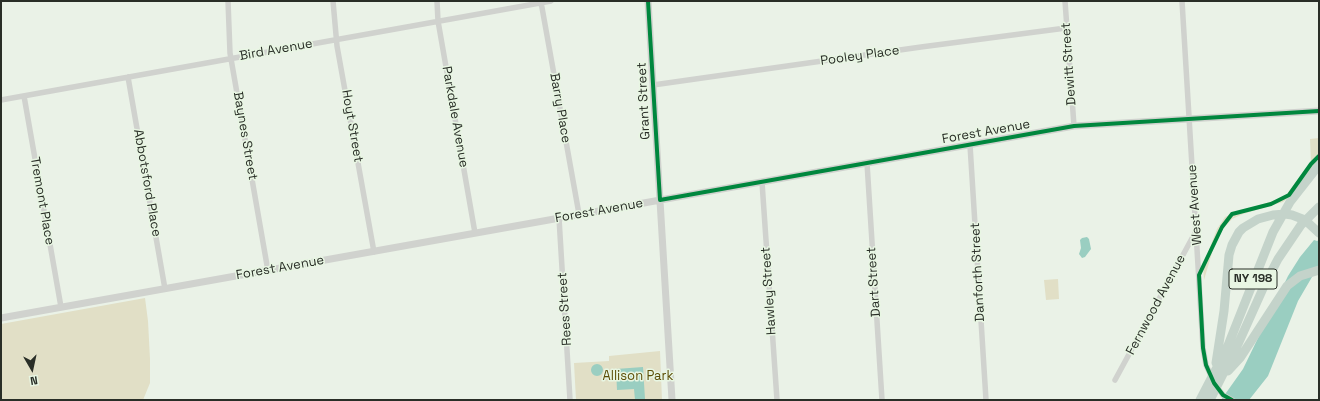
<!DOCTYPE html>
<style>
body{margin:0}
#map{position:relative;width:1320px;height:401px;overflow:hidden;background:#eaf2e7;font-family:"Space Grotesk",sans-serif}
canvas{display:block}
.frame{position:absolute;inset:0;border:2px solid #292e27;pointer-events:none}
.north{position:absolute;left:12px;top:349px;width:40px;height:40px;-webkit-text-stroke:3px #e8f6e3;paint-order:stroke;rotate:171deg;font-size:11px;font-weight:700;line-height:16px;text-align:center;color:#292e27}
.north::after{content:'';display:block;margin:auto;width:14px;height:18px;background:#292e27;clip-path:polygon(50% 0,100% 100%,50% 72%,0 100%)}
</style>
<div id="map">
<canvas width="1320" height="401"></canvas>
<div class="frame"></div>
<div class="north">N</div>
</div>
<script>
const ctx = document.querySelector('canvas').getContext('2d');
ctx.lineJoin = 'round';
function paint(path, color) {
  ctx.fillStyle = color;
  ctx.fill(path, 'evenodd');
}
function poly(rows) {
  const path = new Path2D();
  for (const r of rows) {
    if (r.length === 3) {
      path.moveTo(r[0] + r[2], r[1]);
      path.arc(r[0], r[1], r[2], 0, 2 * Math.PI);
      continue;
    }
    path.moveTo(r[0], r[1]);
    for (let i = 2; i < r.length; i += 2) path.lineTo(r[i], r[i + 1]);
  }
  return path;
}
function strokePath(path, color, width, dash) {
  ctx.strokeStyle = color;
  ctx.lineWidth = width;
  ctx.lineCap = dash ? 'butt' : 'round';
  ctx.setLineDash(dash || []);
  ctx.stroke(path);
}
function label(font, color, halo, rows, align = 'center') {
  ctx.font = font + ' "Space Grotesk",sans-serif';
  ctx.lineWidth = 3;
  ctx.setLineDash([]);
  ctx.textBaseline = 'middle';
  ctx.strokeStyle = halo;
  ctx.fillStyle = color;
  for (const [text, x, y, turn = 0] of rows) {
    ctx.save();
    ctx.translate(x, y);
    ctx.rotate((+turn || 0) * Math.PI / 180);
    ctx.textAlign = isNaN(turn) ? turn : align;
    if (halo) ctx.strokeText(text, 0, 0);
    ctx.fillText(text, 0, 0);
    ctx.restore();
  }
}
const green = poly([
 [1319,138,1319,160,1288,198,1283,202,1243,214,1232,219,1222,230,1214,246,1204,280,1203,265,1217,229,1225,217,1234,213,1279,199,1287,194,1311,162,1310,139],
 [1058,279,1059,299,1046,300,1044,280],
 [145,298,148,321,150,359,150,383,143,400,1,400,1,324],
 [660,351,662,400,576,400,574,363,609,361,609,356]
]);
const water = poly([
 [1087,237,1089,239,1091,249,1085,257,1082,258,1079,254,1081,248,1080,240,1082,238],
 [1314,240,1317,241,1319,240,1319,265,1298,301,1268,376,1249,400,1221,400,1243,369,1288,276,1300,257],
 [597,370,6],
 [643,367,645,399,635,400,634,389,617,390,616,369]
]);
const minor = poly([
 [228,1,230,53,268,271],
 [333,1,337,46,374,252],
 [437,1,438,21,475,233],
 [1065,1,1074,126],
 [1182,1,1203,348,1206,365,1212,378],
 [541,2,579,214],
 [128,77,165,289],
 [653,85,921,47,1066,28],
 [24,96,61,307],
 [1,100,551,1],
 [970,145,986,400],
 [867,163,882,400],
 [762,182,777,400],
 [559,218,570,400],
 [1115,380,1196,231],
 [1216,386,1223,395,1232,400]
]);
const tertiary = poly([
 [648,1,672,400],
 [1,318,1074,126,1319,111]
]);
const trunk = poly([
 [1216,363,1224,311,1229,255,1232,245,1239,232,1243,228,1258,219,1273,215,1285,214,1292,215,1305,220,1319,233],
 [1228,371,1240,358,1287,286,1300,276,1319,270],
 [1200,400,1227,348,1273,232,1290,202,1319,165],
 [1210,400,1239,342,1265,284,1278,259,1301,225,1319,207]
]);
const cycleway = poly([
 [648,1,660,200,1074,126,1319,111],
 [1232,400,1223,395,1214,383,1206,365,1203,348,1199,275,1222,227,1232,214,1271,204,1289,195,1311,164,1319,156]
]);
const shields = [
 [1253,279,48]
];
const shieldNames = [
 ["NY 198",1253,279]
];
const streetNames = [
 ["Bird Avenue",276,50,-10],
 ["Pooley Place",860,56,-8],
 ["Dewitt Street",1069,64,-94],
 ["Grant Street",644,101,-93],
 ["Barry Place",560,108,80],
 ["Parkdale Avenue",455,117,80],
 ["Hoyt Street",352,126,80],
 ["Forest Avenue",986,132,-10],
 ["Baynes Street",245,136,80],
 ["Abbotsford Place",147,183,80],
 ["Tremont Place",42,201,80],
 ["West Avenue",1195,205,-94],
 ["Forest Avenue",599,211,-10],
 ["Forest Avenue",280,268,-10],
 ["Danforth Street",978,272,-93],
 ["Dart Street",874,282,-94],
 ["Hawley Street",769,291,-94],
 ["Fernwood Avenue",1156,305,-62],
 ["Rees Street",565,309,-94]
];
const parkNames = [
 ["Allison Park",638,376]
];
paint(green, '#e1dfc6');
paint(water, '#9acec1');
strokePath(minor, '#d0d2ce', 5.5);
strokePath(tertiary, '#d0d2ce', 7);
strokePath(trunk, '#c4d3ca', 9);
strokePath(cycleway, '#00873e', 4);
for (const [x, y, w] of shields) {
  const box = new Path2D();
  box.roundRect(x - w / 2, y - 10, w, 20, 3);
  ctx.fillStyle = '#e8f6e3';
  ctx.fill(box);
  strokePath(box, '#292e27', 1);
}
label('bold 12px', '#292e27', null, shieldNames);
label('13px', '#292e27', '#e8f6e3', streetNames);
label('13px', '#5c4d06', '#e8f6e3', parkNames);
</script>
